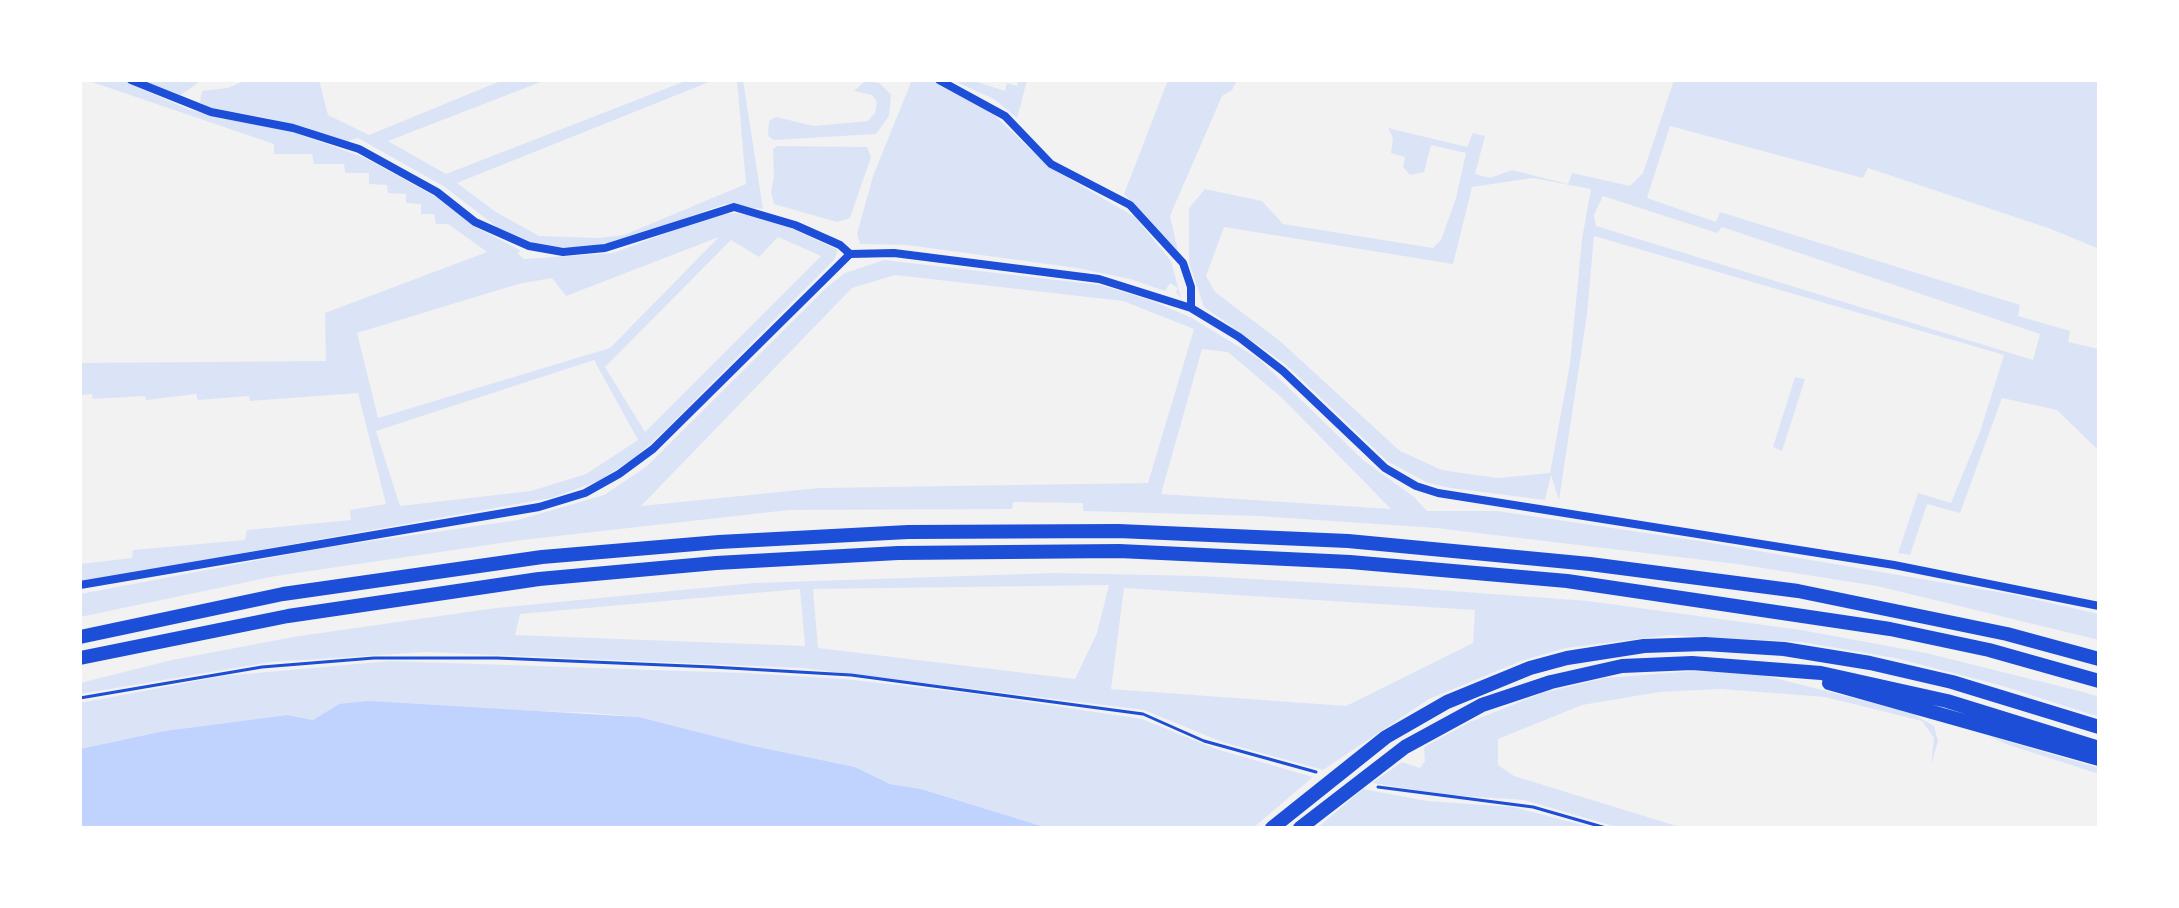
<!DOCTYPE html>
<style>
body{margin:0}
#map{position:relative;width:2179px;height:908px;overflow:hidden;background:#f2f2f2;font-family:Quicksand,sans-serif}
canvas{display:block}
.frame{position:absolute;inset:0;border:82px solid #fff;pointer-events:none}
</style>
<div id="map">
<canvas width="2179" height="908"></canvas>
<div class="frame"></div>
</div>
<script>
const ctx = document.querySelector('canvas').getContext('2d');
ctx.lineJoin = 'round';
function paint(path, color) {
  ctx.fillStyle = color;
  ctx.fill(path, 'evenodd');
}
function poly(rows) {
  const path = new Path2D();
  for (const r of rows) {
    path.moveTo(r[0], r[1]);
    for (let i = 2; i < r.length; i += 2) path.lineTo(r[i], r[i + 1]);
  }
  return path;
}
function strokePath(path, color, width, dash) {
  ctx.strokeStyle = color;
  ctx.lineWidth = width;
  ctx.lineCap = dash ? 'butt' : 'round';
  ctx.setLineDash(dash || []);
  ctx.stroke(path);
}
const green = poly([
 [86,80,121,80,190,110,287,130,363,157,436,197,475,227,520,250,518,254,524,259,613,253,715,215,735,213,771,219,838,250,834,260,664,431,637,456,599,481,551,498,80,582,80,564,132,558,133,550,245,540,247,530,351,520,350,510,386,504,358,393,250,401,249,396,198,400,196,394,146,400,145,396,93,399,92,394,80,395,80,363,326,361,325,313,487,252,448,224,436,224,434,214,421,214,421,204,406,203,406,194,388,193,387,185,369,184,369,173,345,173,344,164,314,164,312,154,274,154,274,144],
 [719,237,610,348,378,418,357,333,518,284,552,278,566,296],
 [778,237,821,256,645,432,605,367,731,240,759,257],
 [594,360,638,440,586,474,531,491,400,506,376,431],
 [140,80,226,80,199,82,181,95],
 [246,80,319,80,328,115,369,135,503,80,546,80,388,141,446,174,688,80,714,80,457,183,496,212,539,236,599,238,624,235,746,184,737,80,743,80,763,209,725,204,621,241,579,248,542,246,498,228,445,187,358,138,348,141,267,118,207,107,200,102,202,91,228,88],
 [912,80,930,80,988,109,1049,167,1135,217,1171,261,1181,298,1176,292,1178,288,1170,283,1165,291,1130,279,1077,268,907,245,860,244,857,234,873,176],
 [952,80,971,80,1005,91,1007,83,1017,86,1019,80,1027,80,1017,118,994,99],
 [1168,80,1237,80,1232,90,1222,96,1170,216,1178,251,1124,194],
 [1674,80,2099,80,2099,249,2051,229,1868,168,1863,178,1670,126,1647,198,1716,222,1720,212,2020,305,2018,316,2070,331,2068,342,2099,349,2099,451,2057,410,2002,398,1960,513,1927,504,1910,555,1898,553,1918,493,1951,503,1980,432,2004,355,1594,236,1587,314,1559,500,1551,475,1545,500,1451,488,1428,483,1387,461,1285,364,1204,307,1189,263,1189,208,1205,189,1262,201,1283,224,1433,248,1441,240,1456,198,1466,153,1431,145,1424,172,1410,175,1403,167,1405,157,1391,153,1393,138,1388,128,1467,147,1473,133,1485,136,1475,174,1490,178,1512,170,1568,184,1572,173,1630,186,1643,173],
 [1533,178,1591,189,1582,239,1570,364,1550,473,1498,478,1468,474,1442,470,1400,451,1280,341,1215,292,1206,276,1224,227,1453,264,1472,187],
 [1603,196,1717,233,1722,227,2040,334,2033,360,1596,226,1594,215],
 [865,81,879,83,891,94,889,116,876,134,774,140,768,136,769,121,776,117,814,126,868,121,875,113,877,102,872,95,854,91],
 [777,146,867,147,871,157,850,218,837,222,774,204,771,192,774,177,773,149],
 [884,260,1100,285,1150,300,1192,318,1259,359,1363,460,1414,497,1427,511,1497,511,1700,541,2015,595,2099,614,2099,640,1877,586,1737,564,1436,528,1258,516,1083,511,1083,503,1013,502,1012,509,789,510,522,540,276,576,80,617,80,594,323,548,518,520,604,495,646,467,827,287,845,273],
 [895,275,1123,301,1194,329,1148,483,819,488,641,506,852,288],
 [1202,349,1228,352,1282,398,1391,509,1161,494],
 [1795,377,1805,379,1782,451,1773,447],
 [1054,573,1201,576,1411,588,1588,601,1801,630,1926,653,2083,692,2099,697,2099,717,2003,686,1895,658,1801,642,1669,635,1566,648,1521,661,1429,699,1323,770,1222,742,1144,710,803,668,426,652,271,662,80,694,80,683,172,660,293,637,496,608,754,583],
 [1109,585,1097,633,1075,679,818,648,813,589],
 [1124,588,1475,610,1473,643,1346,706,1111,689],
 [800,589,805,646,515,635,520,614],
 [390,661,744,673,845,679,974,694,1142,719,1216,749,1313,777,1253,828,1048,828,921,789,890,784,855,767,749,745,639,717,592,713,339,704,313,720,287,715,164,731,80,749,80,703,223,676],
 [1694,671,1759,674,1912,713,1934,726,1938,741,1931,765,1934,738,1922,721,1825,697,1721,689,1659,692,1582,705,1498,739,1498,765,1514,776,1683,828,1620,828,1524,800,1448,795,1372,783,1402,762,1420,768,1425,761,1424,747,1470,722,1542,693,1605,678],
 [1989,736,2099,768,2099,774,2006,744],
 [1363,789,1427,801,1513,807,1594,828,1317,828]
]);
const water = poly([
 [368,701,639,717,749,745,855,767,890,784,921,789,1048,828,80,828,80,749,164,731,287,715,313,720,339,704]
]);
const path = poly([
 [80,698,262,667,374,658,497,658,712,667,851,675,1143,714,1204,741,1316,772],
 [1378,787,1533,807,1606,828]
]);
const minor = poly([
 [131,80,211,112,293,128,359,149,437,192,475,222,529,246,563,252,605,248,734,207,795,225,840,245,850,254],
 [939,80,1005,116,1051,164,1130,205,1183,263,1191,287,1191,308],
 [80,585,539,507,585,493,619,474,653,449,850,254,894,253,1099,279,1191,308,1239,337,1283,371,1385,468,1416,486,1438,493,1894,565,2099,606]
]);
const trunk = poly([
 [1829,683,2099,759],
 [1272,828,1386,737,1447,702,1530,668,1567,658,1644,646,1705,644,1784,649,1870,663,1952,682,2099,727],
 [1300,828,1405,747,1482,705,1551,682,1622,666,1692,663,1821,673,1947,701,2099,748]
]);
const motorway = poly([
 [80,637,283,594,542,557,719,542,908,532,1118,531,1348,541,1590,564,1798,591,2007,634,2099,659],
 [80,658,288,616,539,579,716,563,898,553,1119,551,1350,562,1567,581,1890,629,1989,650,2099,681]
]);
paint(green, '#dbe4f7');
paint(water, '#bfd3fe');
strokePath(path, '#1d4ed8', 3);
strokePath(minor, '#1d4ed8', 8);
strokePath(trunk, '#1d4ed8', 14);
strokePath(motorway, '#1d4ed8', 14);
</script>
